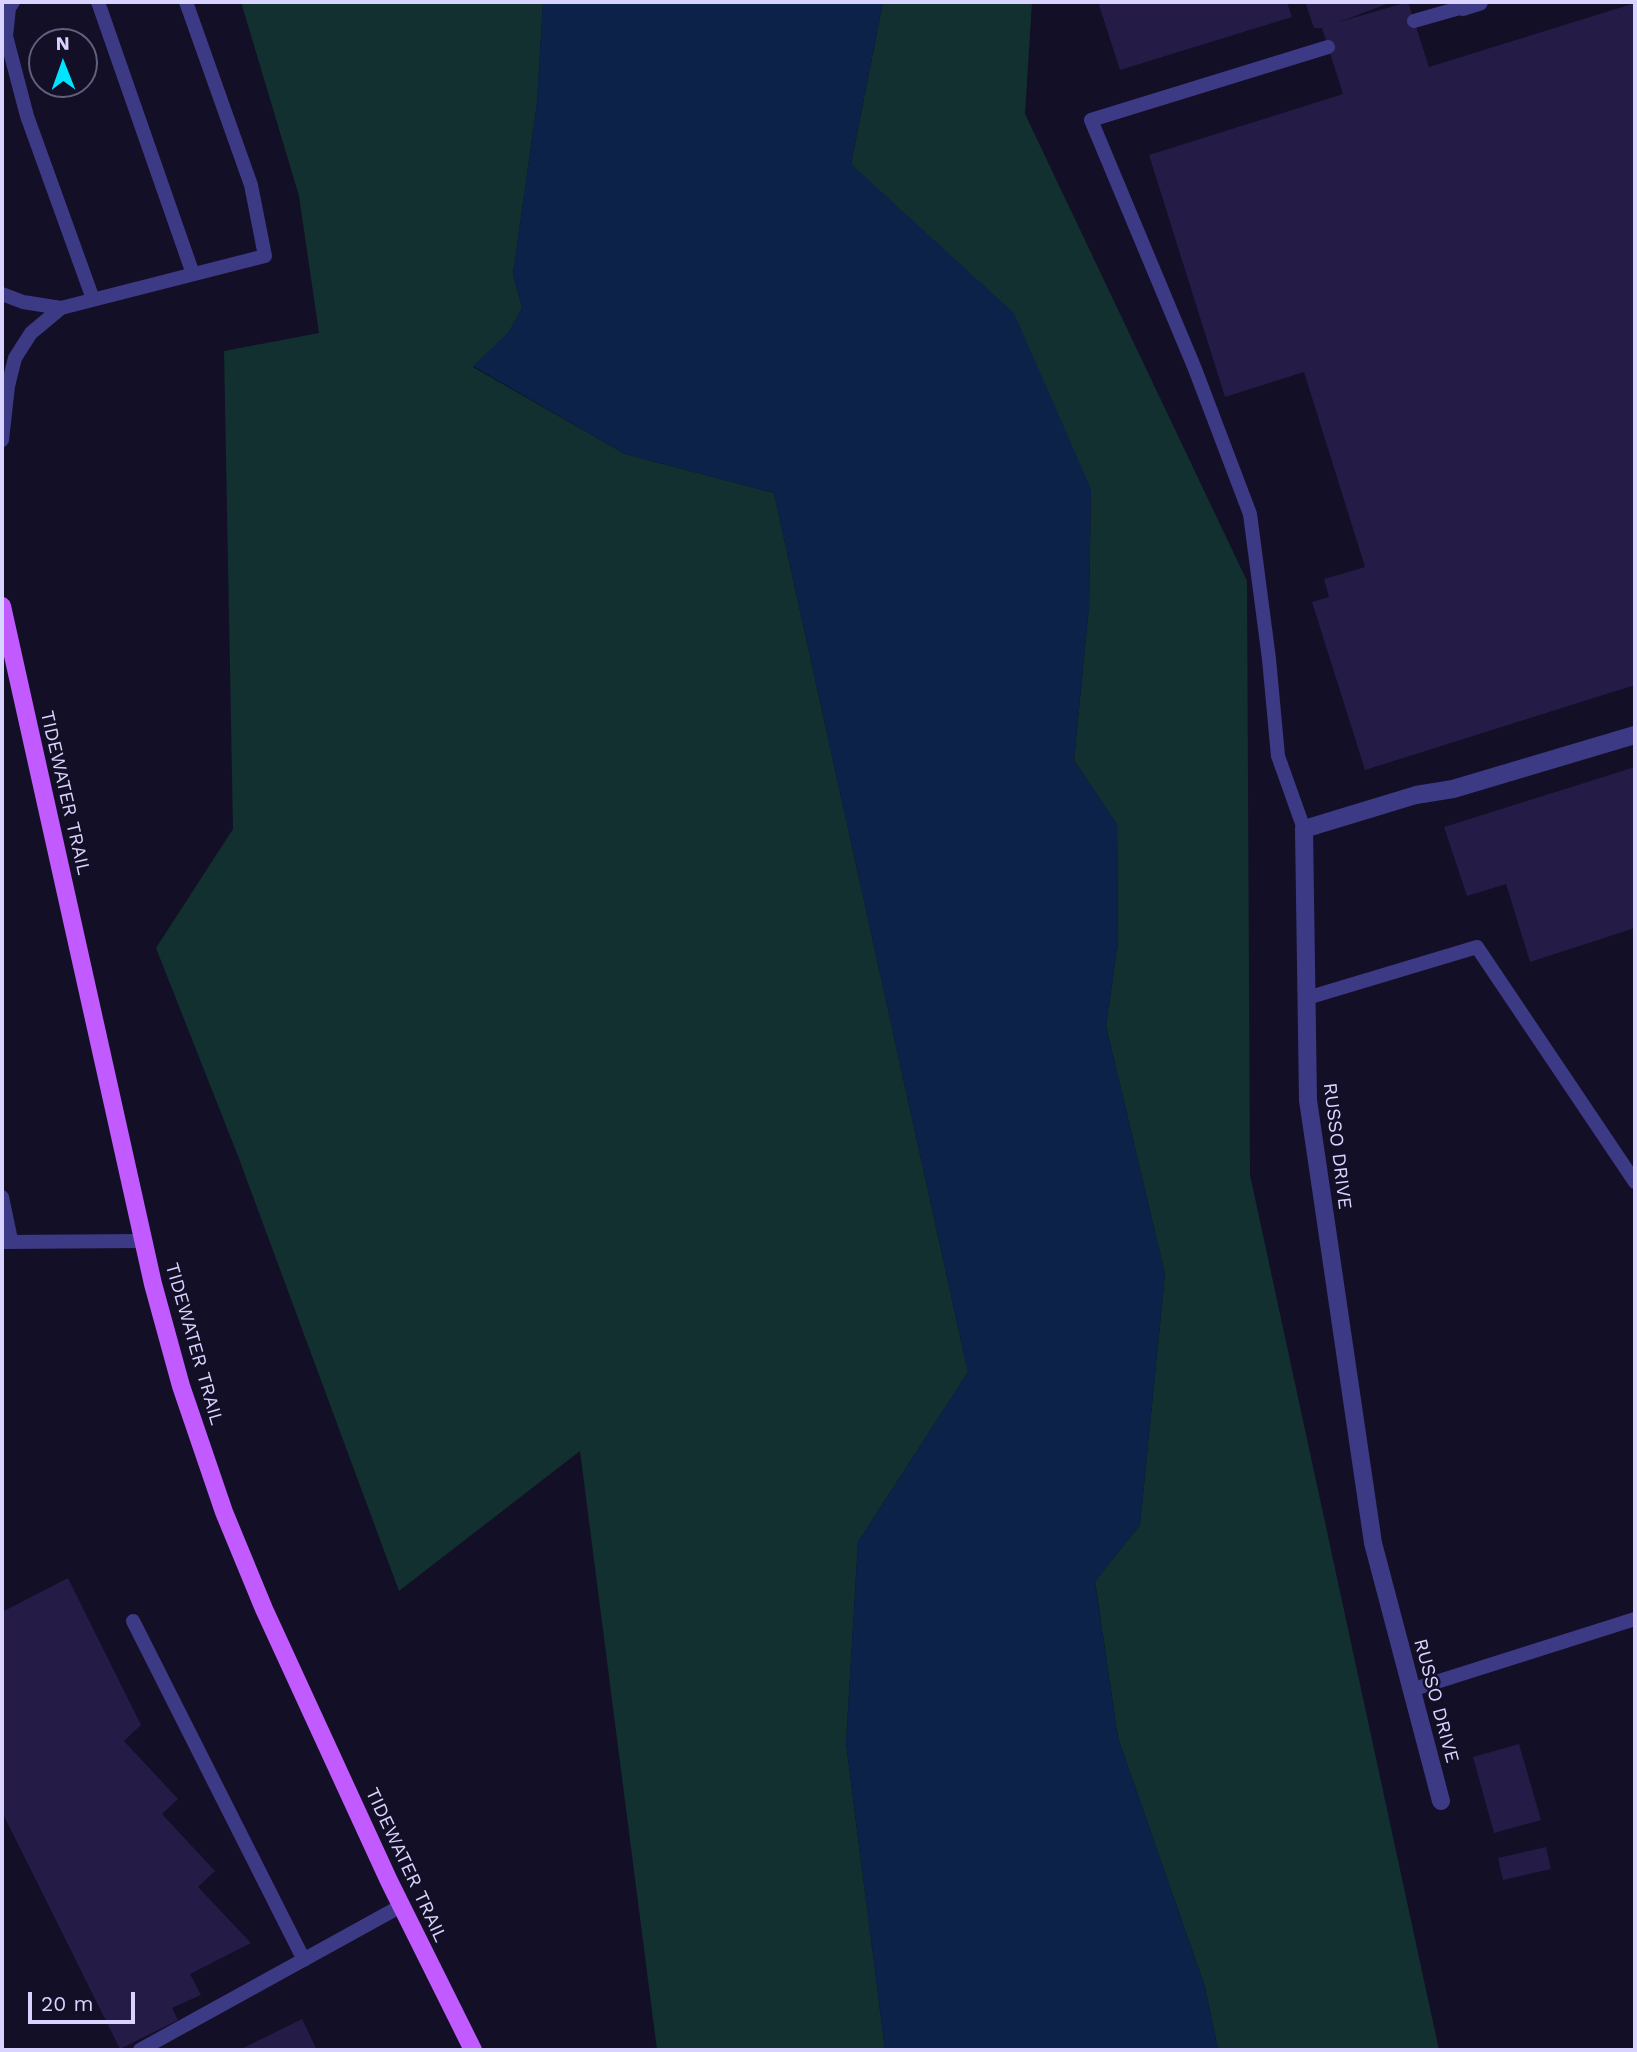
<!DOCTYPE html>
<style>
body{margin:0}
#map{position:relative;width:1637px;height:2052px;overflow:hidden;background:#130f26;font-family:"Work Sans",sans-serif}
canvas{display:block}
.frame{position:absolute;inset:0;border:4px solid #d9d4ff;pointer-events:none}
.north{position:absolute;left:28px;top:28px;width:70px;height:70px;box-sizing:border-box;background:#130f26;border:2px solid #625e7d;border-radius:50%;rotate:359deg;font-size:19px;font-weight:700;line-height:28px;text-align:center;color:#d9d4ff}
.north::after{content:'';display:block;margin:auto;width:24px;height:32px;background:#00e5ff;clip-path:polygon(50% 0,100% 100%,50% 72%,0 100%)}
.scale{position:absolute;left:28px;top:1992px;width:107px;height:32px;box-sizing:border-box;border:4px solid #d9d4ff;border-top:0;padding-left:9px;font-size:21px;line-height:24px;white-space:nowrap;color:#d9d4ff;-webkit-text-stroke:5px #130f26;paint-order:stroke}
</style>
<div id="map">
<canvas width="1637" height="2052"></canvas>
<div class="frame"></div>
<div class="north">N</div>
<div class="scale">20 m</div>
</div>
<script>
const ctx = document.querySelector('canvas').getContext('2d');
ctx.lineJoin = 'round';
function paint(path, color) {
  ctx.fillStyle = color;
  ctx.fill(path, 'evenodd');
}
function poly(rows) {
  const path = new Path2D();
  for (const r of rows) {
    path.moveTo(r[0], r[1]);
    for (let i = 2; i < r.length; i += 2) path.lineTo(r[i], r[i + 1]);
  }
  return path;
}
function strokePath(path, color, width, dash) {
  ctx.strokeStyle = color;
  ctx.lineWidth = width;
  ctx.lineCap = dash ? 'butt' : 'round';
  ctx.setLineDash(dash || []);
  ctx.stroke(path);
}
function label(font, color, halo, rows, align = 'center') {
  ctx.font = font + ' "Work Sans",sans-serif';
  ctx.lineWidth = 5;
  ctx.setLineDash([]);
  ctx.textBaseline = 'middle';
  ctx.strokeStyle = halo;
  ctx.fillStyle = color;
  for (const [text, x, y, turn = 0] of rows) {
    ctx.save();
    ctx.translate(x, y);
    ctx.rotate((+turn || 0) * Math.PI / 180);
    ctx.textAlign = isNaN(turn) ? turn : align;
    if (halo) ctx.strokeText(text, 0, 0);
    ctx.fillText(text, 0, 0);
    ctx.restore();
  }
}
const green = poly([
 [241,2,543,2,537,103,513,274,522,308,509,332,473,367,625,454,774,493,968,1372,858,1542,846,1743,885,2050,657,2050,580,1451,399,1591,238,1156,156,948,233,829,224,351,319,333,299,196],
 [883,2,1032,2,1025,114,1247,581,1250,1175,1439,2050,1218,2050,1205,1987,1118,1738,1095,1581,1140,1525,1165,1274,1106,1026,1118,942,1117,825,1074,760,1089,606,1091,489,851,164]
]);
const water = poly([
 [543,2,883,2,851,164,1014,313,1091,489,1089,606,1074,760,1117,824,1118,942,1106,1026,1165,1274,1140,1525,1095,1582,1118,1738,1205,1987,1218,2050,885,2050,846,1743,858,1542,968,1372,774,493,625,454,473,366,509,332,522,308,513,274,537,103]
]);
const building = poly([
 [1098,2,1287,2,1292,17,1120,70],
 [1305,2,1392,2,1339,22,1408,2,1429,67,1635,3,1635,685,1365,770,1312,602,1329,597,1324,579,1365,567,1304,372,1225,397,1149,155,1343,94,1322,28,1314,28],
 [1635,767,1635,928,1530,962,1506,884,1467,896,1444,827],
 [68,1578,141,1725,124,1741,178,1799,162,1814,215,1871,198,1887,251,1943,190,1974,201,1995,172,2008,178,2020,120,2049,2,1812,2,1612],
 [1519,1744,1541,1820,1494,1833,1473,1757],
 [1546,1847,1551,1869,1503,1880,1498,1858],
 [302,2019,317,2050,239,2050]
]);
const lane = poly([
 [13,2,9,8,6,36,27,116,93,299],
 [98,2,193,274],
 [1414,21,1463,7],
 [2,294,23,302,61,308,265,256,251,185,186,2],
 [2,440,8,386,15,358,31,333,61,308],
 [1304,829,1278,756,1269,659,1250,514,1195,369,1091,120,1328,47],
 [1307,998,1477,947,1635,1182],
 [2,1197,11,1240],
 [2,1242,143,1241],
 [133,1621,304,1960],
 [1411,1690,1635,1619],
 [140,2050,401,1906]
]);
const street = poly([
 [1463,7,1479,2],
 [1441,1801,1373,1543,1308,1100,1304,829,1416,795,1453,789,1635,735]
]);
const primary = poly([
 [2,606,153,1284,181,1386,224,1512,264,1609,389,1881,473,2050]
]);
const streetNames = [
 ["TIDEWATER TRAIL",65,793,77],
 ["RUSSO DRIVE",1337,1146,83],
 ["TIDEWATER TRAIL",194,1344,74],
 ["RUSSO DRIVE",1436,1701,75],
 ["TIDEWATER TRAIL",406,1865,65]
];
paint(green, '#12302f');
paint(water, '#0c2248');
paint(building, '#241b47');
strokePath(lane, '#3d3a85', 14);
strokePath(street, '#3d3a85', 18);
strokePath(primary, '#c25bff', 18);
label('19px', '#d9d4ff', '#130f26', streetNames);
</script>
